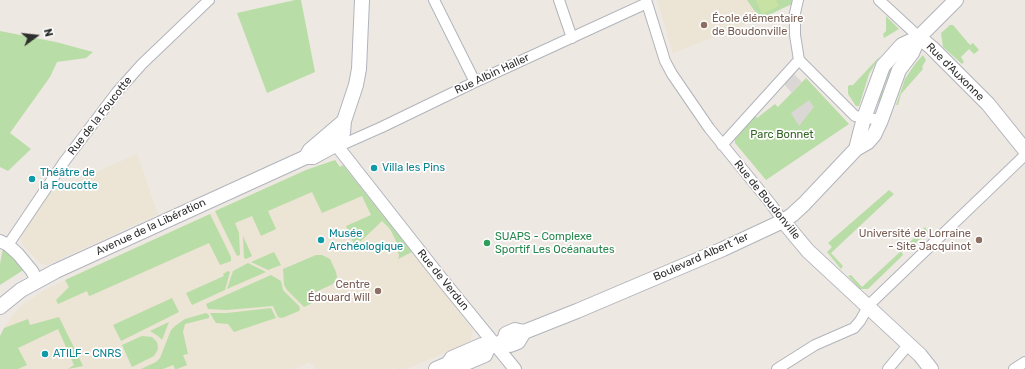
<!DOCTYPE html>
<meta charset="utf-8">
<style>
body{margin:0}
#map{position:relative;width:1025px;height:369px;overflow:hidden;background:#ede8e2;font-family:Rubik,sans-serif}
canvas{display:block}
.north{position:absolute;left:16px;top:16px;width:40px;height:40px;-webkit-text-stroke:3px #fff;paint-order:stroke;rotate:75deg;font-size:11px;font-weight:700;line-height:16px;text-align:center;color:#2e2e2e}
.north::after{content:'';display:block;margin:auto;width:14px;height:18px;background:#2e2e2e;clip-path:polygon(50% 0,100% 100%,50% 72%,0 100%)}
</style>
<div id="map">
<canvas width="1025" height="369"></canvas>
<div class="north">N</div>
</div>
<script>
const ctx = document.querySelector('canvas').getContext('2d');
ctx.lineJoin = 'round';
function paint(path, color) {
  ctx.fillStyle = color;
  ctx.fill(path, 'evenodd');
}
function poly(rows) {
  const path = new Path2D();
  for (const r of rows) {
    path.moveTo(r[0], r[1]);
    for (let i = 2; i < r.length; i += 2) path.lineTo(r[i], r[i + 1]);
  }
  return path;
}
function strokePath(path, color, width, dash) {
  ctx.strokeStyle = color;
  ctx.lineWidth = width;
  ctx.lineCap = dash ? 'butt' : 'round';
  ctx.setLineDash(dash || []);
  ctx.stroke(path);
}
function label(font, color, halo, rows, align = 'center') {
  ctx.font = font + ' Rubik,sans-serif';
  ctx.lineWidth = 3.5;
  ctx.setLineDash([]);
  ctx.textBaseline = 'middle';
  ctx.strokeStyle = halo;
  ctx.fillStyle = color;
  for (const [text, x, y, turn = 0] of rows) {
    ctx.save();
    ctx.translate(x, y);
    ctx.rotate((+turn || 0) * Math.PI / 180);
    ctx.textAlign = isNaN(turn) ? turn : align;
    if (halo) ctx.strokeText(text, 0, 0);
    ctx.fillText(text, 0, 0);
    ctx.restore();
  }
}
const education = poly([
 [657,0,747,0,760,19,750,23,749,22,737,28,673,53],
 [137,154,158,214,47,265,40,263,22,244,21,236,50,193],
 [335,160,340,167,343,165,473,330,470,342,406,369,395,369,393,367,389,369,315,369,310,362,295,369,0,369,0,336,4,328,12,316,21,306,48,288,306,170]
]);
const green = poly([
 [295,0,301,0,315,72,267,93,237,13],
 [747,0,793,0,792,4,760,19],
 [886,16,899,29,884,38,883,34,886,31],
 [950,25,953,25,970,45,973,43,979,50,974,54,969,49,961,57,964,62,962,64,943,47,941,33],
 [0,31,56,42,93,52,86,58,57,62,50,77,10,133,31,149,8,171,0,167],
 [923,55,926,60,922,67,923,69,901,94,898,105,896,105,905,79,915,64],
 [880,56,869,74,860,103,859,106,856,106,848,94,848,86,850,85,853,85],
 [893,64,883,89,884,97,875,105,885,72],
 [806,78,849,124,766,180,735,143,735,138,755,115,757,118,775,104,778,107],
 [335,160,340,167,343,165,412,252,398,259,399,256,396,241,390,229,382,221,359,243,360,244,355,246,346,226,371,215,362,196,322,213,312,192,268,211,276,229,261,236,252,216,235,223,239,233,240,255,237,256,215,211,306,170],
 [889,190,894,194,831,253,843,266,841,269,827,252,832,247,828,243],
 [210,214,231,257,231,261,220,265,209,243,92,295,89,296,87,291,58,304,56,300,69,287,65,280],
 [925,227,928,232,910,248,906,246],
 [243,236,252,256,246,259,244,258],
 [3,248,16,262,18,260,25,269,0,285,0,264],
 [901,251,903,255,868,289,860,289,848,276,851,275,862,287],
 [274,252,281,265,268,270,251,262],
 [316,255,322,255,330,259,336,272,337,277,335,282,331,285,309,295,312,303,304,307,287,290,284,285,283,269],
 [248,263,266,272,227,289,233,271],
 [228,271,230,272,225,290,192,305,186,293,224,276,223,274],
 [271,275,281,281,283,290,299,306,300,309,299,311,282,318,278,317,273,306,227,310,208,309,206,304],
 [172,298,179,312,121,341,113,325],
 [271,308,276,318,234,332,228,324,216,323,210,313,227,313],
 [206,313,209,315,209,318,185,324,183,332,188,354,183,355,187,365,177,369,175,369,173,365,163,369,141,369,156,362,160,358,171,330,175,326,185,319],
 [59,317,83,366,68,369,74,365,58,329,18,348,27,365,18,369,0,369,0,336,4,328,28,319,30,325],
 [169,322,162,340,158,336,150,331],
 [142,336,152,337,157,342,158,349,154,356,132,367,122,345]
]);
const pitch = poly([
 [756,0,776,0,779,6,762,14]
]);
const plaza = poly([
 [793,73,802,82,792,93,783,83],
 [809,100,814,107,799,126,791,113]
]);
const minor = poly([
 [434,0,475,82],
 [559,0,572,38],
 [646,0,665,61,672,74,709,128,771,204,783,221],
 [798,0,795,13,795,35,799,60,855,116,881,120],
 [879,0,919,37],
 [337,144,346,143,382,127,475,82,647,3],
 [722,145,799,60],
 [8,245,64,162,117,92,142,64,209,0],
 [777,369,815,345,854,328,860,321,868,307,872,302,1025,155],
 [888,369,909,344],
 [1014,369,1025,362]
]);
const tertiary = poly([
 [330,137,444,282,515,369],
 [0,241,8,245,18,254,32,271,37,281]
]);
const secondary = poly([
 [919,37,932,48,988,104,1025,150],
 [856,149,864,118,883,66,902,45,919,37,956,0],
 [306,157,310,150,344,121],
 [783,221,808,251,920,355,931,369],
 [0,307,21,290,56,271,306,157,313,157,337,144,343,133,344,121,356,85,359,69,362,0],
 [504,341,506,334,515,330,524,332,577,311,723,249,783,221,792,215,804,204,856,149,868,142,874,135,881,120,899,70,912,53,919,37],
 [504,341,510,345,518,342,524,332],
 [448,364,452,358,482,345,488,348],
 [436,369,448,364,459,366,485,355,488,348,504,341]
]);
const markers = [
 [704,25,4,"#8d6e63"],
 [374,168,4,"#0f9aa8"],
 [32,179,4,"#0f9aa8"],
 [321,240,4,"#0f9aa8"],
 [979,240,4,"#8d6e63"],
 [487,243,4,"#2e9e5b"],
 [378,291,4,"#8d6e63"],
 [45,354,4,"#0f9aa8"]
];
const educationNames = [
 ["École élémentaire",712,19,"left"],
 ["de Boudonville",712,32,"left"],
 ["Université de Lorraine",971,234],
 ["- Site Jacquinot",971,247],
 ["Centre",370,285],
 ["Édouard Will",370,298]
];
const streetNames = [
 ["Rue d'Auxonne",955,72,45],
 ["Rue Albin Haller",492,74,-25],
 ["Rue de la Foucotte",100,116,-52],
 ["Rue de Boudonville",767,200,51],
 ["Avenue de la Libération",151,227,-25],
 ["Boulevard Albert 1er",701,257,-24],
 ["Rue de Verdun",443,280,51]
];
const parkNames = [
 ["Parc Bonnet",782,135]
];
const cultureNames = [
 ["Villa les Pins",382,168],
 ["Théâtre de",40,173],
 ["la Foucotte",40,186],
 ["Musée",329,234],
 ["Archéologique",329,247],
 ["ATILF - CNRS",53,354]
];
const leisureNames = [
 ["SUAPS - Complexe",495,237],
 ["Sportif Les Océanautes",495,250]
];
paint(education, '#ece4d4');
paint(green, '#b9dda6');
paint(pitch, '#c8e2a3');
paint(plaza, '#dad7d4');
strokePath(minor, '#b2b4bc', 12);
strokePath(tertiary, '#b2b4bc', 14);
strokePath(secondary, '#b2b4bc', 16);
strokePath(minor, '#fff', 10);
strokePath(tertiary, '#fff', 12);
strokePath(secondary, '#fff', 14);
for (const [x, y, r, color] of markers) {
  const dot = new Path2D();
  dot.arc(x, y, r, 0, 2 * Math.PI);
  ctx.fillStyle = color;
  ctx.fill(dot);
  strokePath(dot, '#fff', 1.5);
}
label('11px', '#785e54', '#fff', educationNames, 'right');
label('11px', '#2e2e2e', '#fff', streetNames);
label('11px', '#326424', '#fff', parkNames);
label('11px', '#0d838f', '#fff', cultureNames, 'left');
label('11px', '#27864d', '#fff', leisureNames, 'left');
</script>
